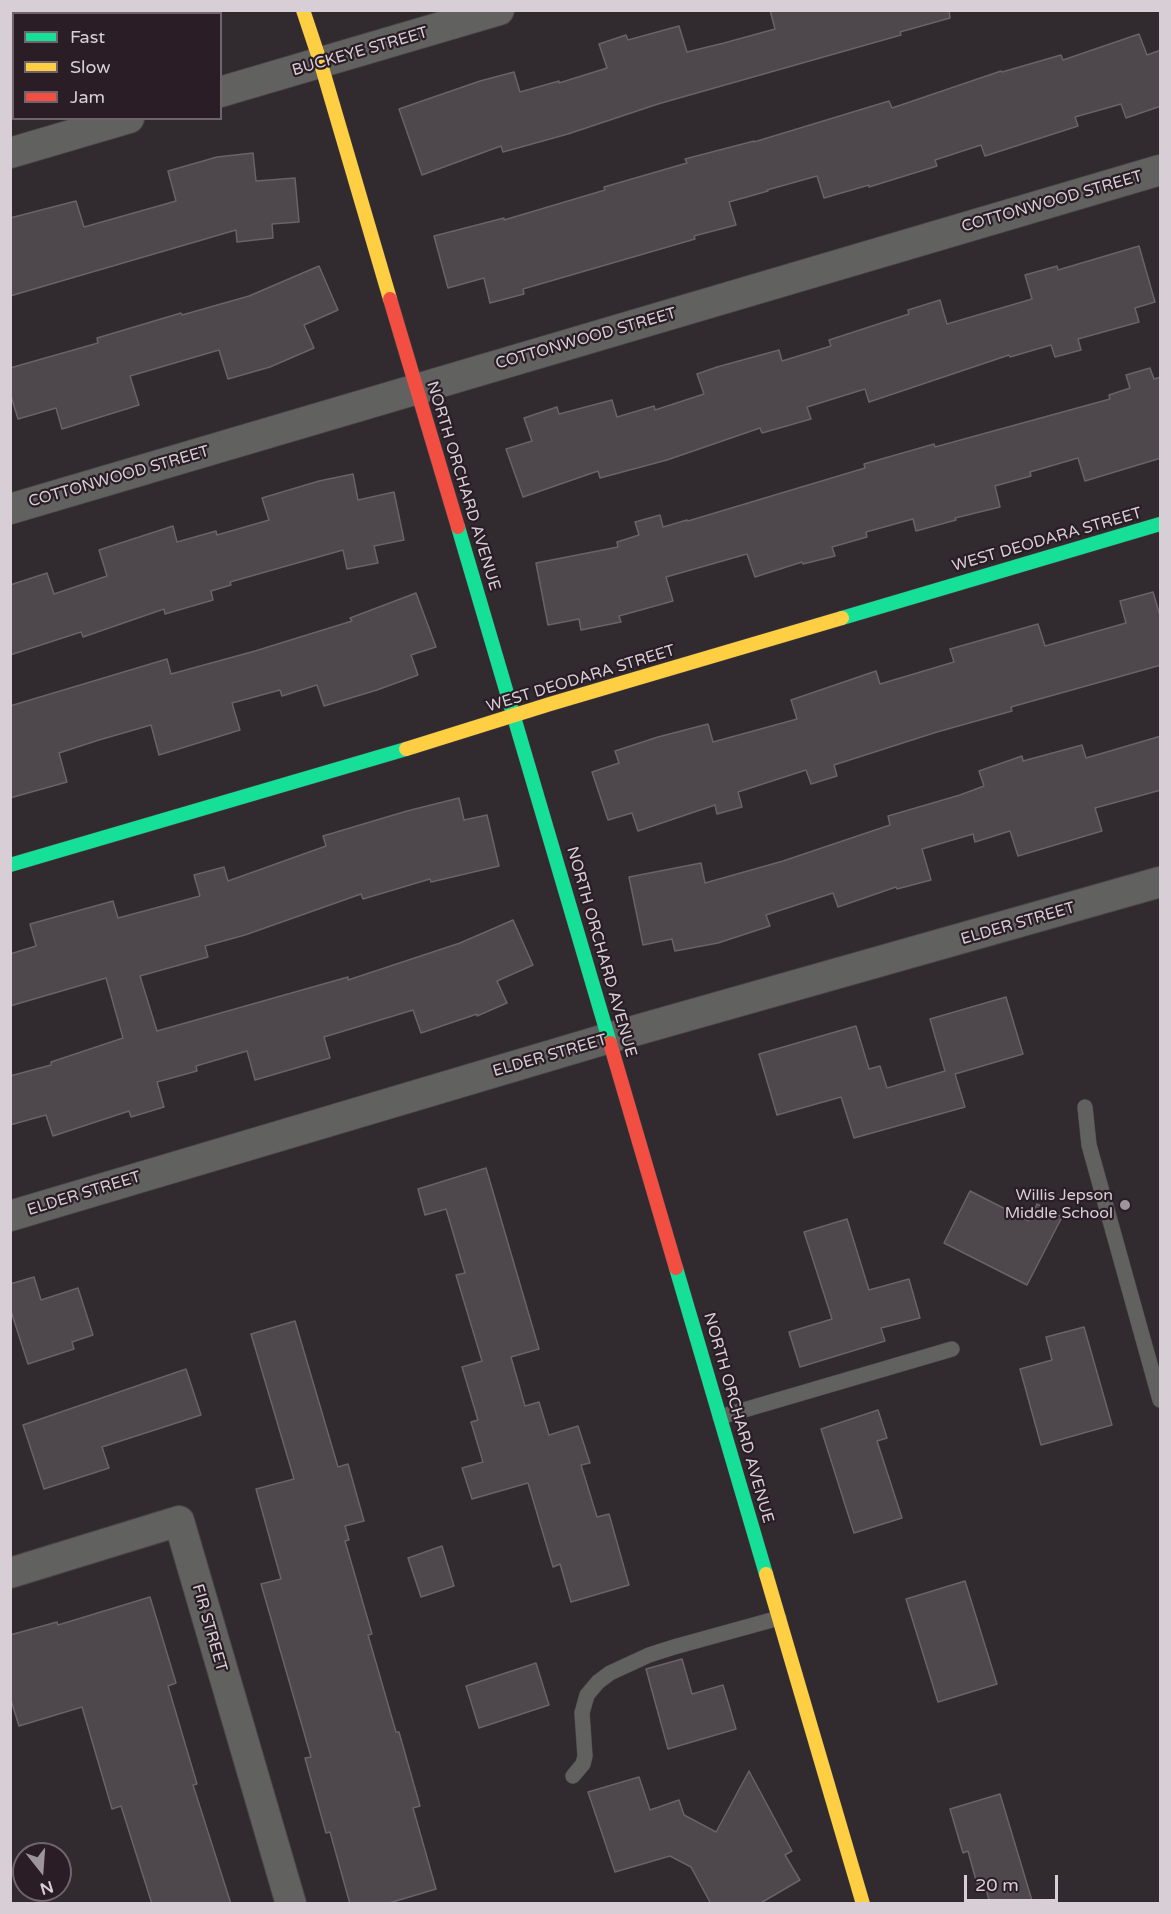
<!DOCTYPE html>
<style>
body{margin:0}
#map{position:relative;width:1171px;height:1914px;overflow:hidden;background:#312a2f;font-family:"Varela Round",sans-serif}
canvas{display:block}
.frame{position:absolute;inset:0;border:12px solid #d7cfd5;pointer-events:none}
.legend{position:absolute;left:12px;top:12px;width:210px;height:108px;box-sizing:border-box;background:#2a1d26;border:2px solid #6f646c;margin:0;padding:8px 10px;list-style:none;font-size:18px;color:#d7cfd5}
.legend li{display:flex;align-items:center;gap:12px;height:30px}
.legend b{width:30px;border:2px solid #6f646c}
.north{position:absolute;left:12px;top:1842px;width:60px;height:60px;box-sizing:border-box;background:#2a1d26;border:2px solid #6f646c;border-radius:50%;rotate:163deg;font-size:16px;font-weight:700;line-height:24px;text-align:center;color:#d7cfd5}
.north::after{content:'';display:block;margin:auto;width:21px;height:27px;background:#9d959b;clip-path:polygon(50% 0,100% 100%,50% 72%,0 100%)}
.scale{position:absolute;left:964px;top:1875px;width:94px;height:27px;box-sizing:border-box;border:3px solid #d7cfd5;border-top:0;padding-left:8px;font-size:18px;line-height:21px;white-space:nowrap;color:#d7cfd5;-webkit-text-stroke:4px #2a1d26;paint-order:stroke}
</style>
<div id="map">
<canvas width="1171" height="1914"></canvas>
<div class="frame"></div>
<ul class="legend">
<li><b style="height:8px;background:#16e098"></b>Fast</li>
<li><b style="height:8px;background:#ffcf43"></b>Slow</li>
<li><b style="height:8px;background:#f24e42"></b>Jam</li>
</ul>
<div class="north">N</div>
<div class="scale">20 m</div>
</div>
<script>
const ctx = document.querySelector('canvas').getContext('2d');
ctx.lineJoin = 'round';
function paint(path, color) {
  ctx.fillStyle = color;
  ctx.fill(path, 'evenodd');
}
function poly(rows) {
  const path = new Path2D();
  for (const r of rows) {
    path.moveTo(r[0], r[1]);
    for (let i = 2; i < r.length; i += 2) path.lineTo(r[i], r[i + 1]);
  }
  return path;
}
function strokePath(path, color, width, dash) {
  ctx.strokeStyle = color;
  ctx.lineWidth = width;
  ctx.lineCap = dash ? 'butt' : 'round';
  ctx.setLineDash(dash || []);
  ctx.stroke(path);
}
function label(font, color, halo, rows, align = 'center') {
  ctx.font = font + ' "Varela Round",sans-serif';
  ctx.lineWidth = 4.5;
  ctx.setLineDash([]);
  ctx.textBaseline = 'middle';
  ctx.strokeStyle = halo;
  ctx.fillStyle = color;
  for (const [text, x, y, turn = 0] of rows) {
    ctx.save();
    ctx.translate(x, y);
    ctx.rotate((+turn || 0) * Math.PI / 180);
    ctx.textAlign = isNaN(turn) ? turn : align;
    if (halo) ctx.strokeText(text, 0, 0);
    ctx.fillText(text, 0, 0);
    ctx.restore();
  }
}
const building = poly([
 [770,10,949,10,950,18,900,32,901,35,658,104,568,134,503,152,501,146,422,175,399,109,480,81,514,72,520,92,559,81,559,83,607,68,599,44,626,35,628,40,679,26,687,52,724,43,775,29,770,10],
 [1139,34,1147,55,1161,50,1161,106,1126,118,1121,104,1075,117,1078,126,985,156,981,145,935,160,937,166,869,187,869,185,824,198,817,176,767,190,768,191,729,202,736,225,694,236,695,239,523,289,524,294,490,303,484,278,448,288,434,236,504,218,504,220,605,190,604,187,687,163,685,159,754,141,754,142,889,101,892,108,1001,71,1002,72,1061,55,1063,60,1139,34],
 [253,153,256,181,295,178,299,222,272,224,273,238,237,242,236,230,10,296,10,218,76,201,84,227,123,216,176,201,168,171,217,157,253,153],
 [1139,246,1155,302,1135,308,1139,322,1078,339,1081,350,1055,357,1051,345,1010,357,1009,355,869,402,865,389,807,407,811,419,762,433,760,428,667,460,600,478,598,471,523,497,506,449,532,441,524,418,557,407,559,414,612,400,617,417,654,406,655,410,704,394,697,374,717,367,779,350,782,361,831,346,829,340,909,314,908,310,940,300,947,324,1032,299,1025,275,1057,266,1058,270,1139,246],
 [319,266,338,310,304,325,314,348,270,367,228,379,219,350,130,376,139,405,62,429,56,408,18,419,10,393,10,368,98,343,97,338,181,313,182,315,249,296,319,266],
 [1150,368,1154,379,1161,377,1161,458,1085,481,1078,458,1030,472,1031,476,995,486,1000,507,955,518,956,520,916,531,913,519,866,532,867,537,832,547,835,556,803,564,802,562,755,577,747,554,666,577,673,601,619,616,621,622,581,630,579,619,548,625,536,563,618,547,617,542,639,535,635,522,660,515,663,527,687,520,688,521,865,468,864,464,934,444,935,447,1110,399,1109,395,1130,388,1126,375,1150,368],
 [353,474,358,500,394,492,404,540,374,546,378,563,347,569,343,550,230,582,231,585,211,591,213,600,165,614,164,609,83,637,81,632,10,655,10,585,47,573,54,594,107,576,99,550,173,526,177,542,216,531,217,535,269,520,262,498,319,481,353,474],
 [1153,592,1161,619,1161,665,1011,707,1012,711,937,732,834,765,837,776,811,784,806,770,738,792,742,807,717,814,715,805,638,831,632,813,608,820,592,772,619,763,615,751,658,737,708,724,713,742,797,719,791,700,876,671,880,684,954,662,950,649,1038,624,1045,646,1126,623,1120,601,1153,592],
 [416,593,436,647,411,655,418,675,377,690,324,706,317,685,282,696,280,690,232,703,240,730,159,755,151,725,99,740,59,753,67,782,10,798,10,706,167,659,171,674,255,651,352,621,350,618,416,593],
 [1161,736,1161,790,1095,808,1102,831,1018,856,1010,831,975,842,973,834,922,849,931,880,897,889,896,887,838,907,833,893,766,915,770,926,718,943,675,951,672,939,643,945,629,877,701,863,705,883,783,861,890,825,888,816,960,795,984,786,979,771,1022,756,1023,761,1082,745,1086,758,1161,736],
 [459,798,464,820,487,815,499,866,431,882,430,879,363,899,361,894,245,935,205,946,208,957,140,976,157,1031,348,977,348,980,460,943,513,920,533,965,497,981,507,1003,477,1016,477,1014,421,1033,413,1010,324,1037,330,1058,255,1080,247,1051,196,1066,197,1071,157,1082,164,1107,131,1117,129,1111,53,1136,46,1115,10,1125,10,1076,51,1065,51,1062,123,1038,106,978,10,1006,10,954,36,946,30,924,113,901,118,918,200,896,194,875,224,867,228,881,326,846,323,836,407,811,459,798],
 [1006,997,1023,1054,955,1074,965,1107,854,1138,841,1097,777,1115,759,1054,856,1026,869,1069,880,1066,887,1088,945,1071,930,1019,1006,997],
 [486,1168,539,1349,511,1357,525,1406,539,1402,549,1435,578,1426,590,1463,581,1465,597,1517,609,1514,629,1585,571,1602,560,1564,553,1567,528,1483,472,1499,462,1468,483,1462,471,1422,478,1420,462,1367,482,1361,456,1275,465,1273,446,1209,425,1215,418,1189,486,1168],
 [970,1191,1029,1221,1037,1204,1062,1217,1027,1285,944,1243,970,1191],
 [847,1219,869,1290,909,1279,920,1318,881,1328,885,1341,800,1367,789,1332,832,1319,804,1232,847,1219],
 [34,1277,41,1300,78,1288,93,1335,72,1342,74,1349,28,1364,10,1308,10,1284,34,1277],
 [295,1321,338,1467,348,1464,364,1521,345,1526,349,1540,345,1541,372,1634,368,1635,396,1732,399,1732,420,1806,413,1808,436,1889,386,1904,350,1904,330,1832,326,1833,305,1758,311,1757,261,1584,281,1579,256,1489,294,1479,251,1334,295,1321],
 [1084,1327,1112,1425,1041,1445,1020,1369,1052,1360,1046,1337,1084,1327],
 [186,1369,201,1415,102,1447,109,1468,44,1489,23,1425,186,1369],
 [878,1410,887,1438,877,1441,902,1518,854,1533,821,1429,878,1410],
 [442,1546,454,1586,421,1597,408,1558,442,1546],
 [965,1581,997,1684,938,1702,906,1599,965,1581],
 [150,1597,176,1683,168,1686,197,1784,193,1785,231,1904,152,1904,121,1806,112,1809,82,1707,19,1726,10,1697,10,1635,57,1622,58,1625,150,1597],
 [682,1659,692,1694,723,1685,736,1729,668,1749,646,1669,682,1659],
 [536,1663,549,1705,479,1728,466,1686,536,1663],
 [749,1771,792,1851,785,1855,800,1880,759,1904,711,1904,691,1867,670,1856,615,1872,588,1792,639,1777,650,1810,679,1800,684,1815,716,1832,749,1771],
 [1000,1794,1033,1904,990,1904,984,1881,977,1884,968,1851,963,1853,950,1809,1000,1794]
]);
const lane = poly([
 [1085,1107,1089,1145,1160,1400],
 [720,1417,952,1349],
 [573,1776,583,1764,585,1756,582,1713,587,1695,598,1682,610,1673,649,1655,674,1647,779,1618]
]);
const street = poly([
 [220,92,499,10],
 [10,153,129,118],
 [10,509,1160,170],
 [10,1216,609,1038,1160,882],
 [10,1573,179,1521,291,1904]
]);
const fast = poly([
 [458,527,610,1043],
 [842,618,1160,524],
 [10,865,406,749],
 [676,1268,766,1574]
]);
const slow = poly([
 [303,10,321,64,390,299],
 [406,749,550,704,842,618],
 [766,1574,863,1904]
]);
const jam = poly([
 [390,299,458,527],
 [610,1043,676,1268]
]);
const markers = [
 [1125,1205,6,"#9d959b"]
];
const streetNames = [
 ["BUCKEYE STREET",360,52,-16],
 ["COTTONWOOD STREET",1052,202,-16],
 ["COTTONWOOD STREET",586,339,-16],
 ["COTTONWOOD STREET",119,477,-16],
 ["NORTH ORCHARD AVENUE",463,486,73],
 ["WEST DEODARA STREET",1047,540,-16],
 ["WEST DEODARA STREET",581,679,-17],
 ["ELDER STREET",1018,924,-16],
 ["NORTH ORCHARD AVENUE",601,952,74],
 ["ELDER STREET",550,1056,-16],
 ["ELDER STREET",84,1194,-17],
 ["NORTH ORCHARD AVENUE",738,1418,74],
 ["FIR STREET",209,1628,74]
];
const poiNames = [
 ["Willis Jepson",1113,1196],
 ["Middle School",1113,1214]
];
paint(building, '#4e484c');
strokePath(building, '#696367', 1.5);
strokePath(lane, '#4b4549', 16);
strokePath(street, '#4b4549', 32);
strokePath(fast, '#4b4549', 15);
strokePath(slow, '#4b4549', 15);
strokePath(jam, '#4b4549', 15);
strokePath(lane, '#61615f', 15);
strokePath(street, '#61615f', 30);
strokePath(fast, '#16e098', 14);
strokePath(slow, '#ffcf43', 14);
strokePath(jam, '#f24e42', 14);
for (const [x, y, r, color] of markers) {
  const dot = new Path2D();
  dot.arc(x, y, r, 0, 2 * Math.PI);
  ctx.fillStyle = color;
  ctx.fill(dot);
  strokePath(dot, '#2a1d26', 2);
}
label('16px', '#d7cfd5', '#2a1d26', streetNames);
label('16px', '#d7cfd5', '#2a1d26', poiNames, 'right');
</script>
